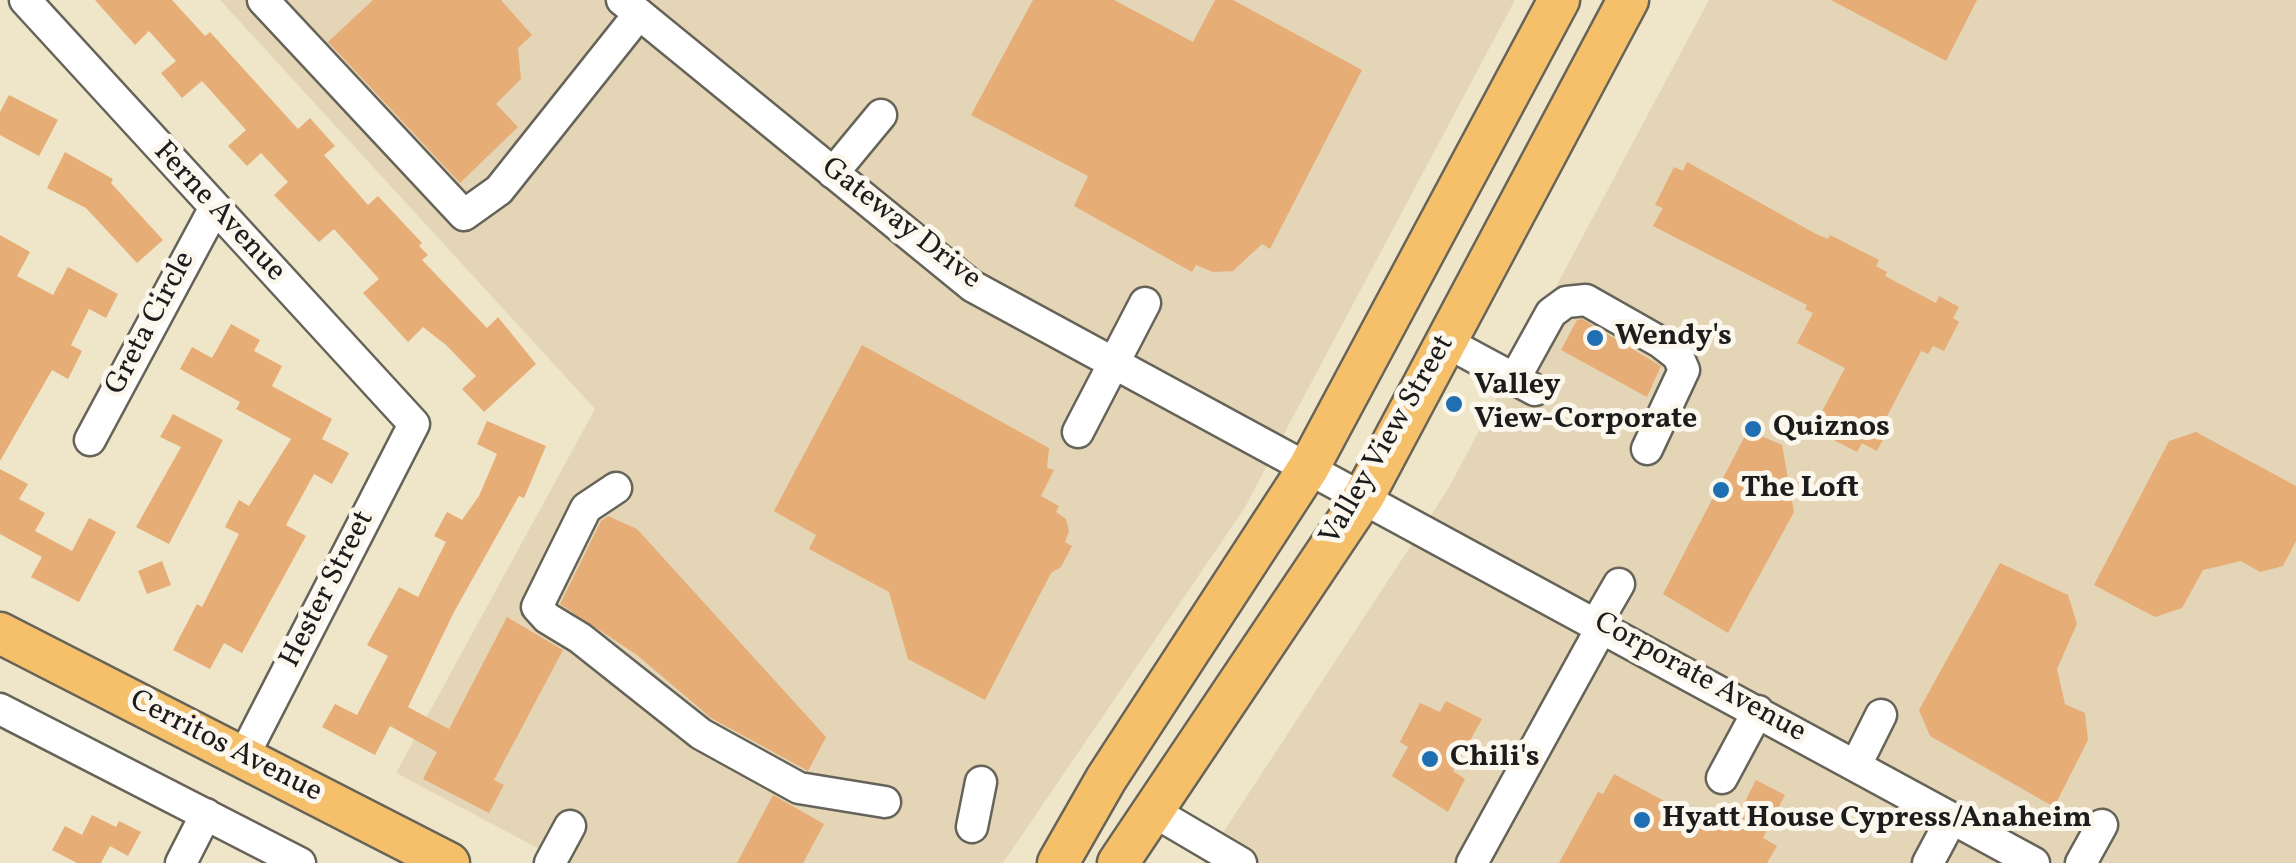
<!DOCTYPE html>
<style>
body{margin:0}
canvas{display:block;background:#efe6c9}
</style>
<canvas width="2296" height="863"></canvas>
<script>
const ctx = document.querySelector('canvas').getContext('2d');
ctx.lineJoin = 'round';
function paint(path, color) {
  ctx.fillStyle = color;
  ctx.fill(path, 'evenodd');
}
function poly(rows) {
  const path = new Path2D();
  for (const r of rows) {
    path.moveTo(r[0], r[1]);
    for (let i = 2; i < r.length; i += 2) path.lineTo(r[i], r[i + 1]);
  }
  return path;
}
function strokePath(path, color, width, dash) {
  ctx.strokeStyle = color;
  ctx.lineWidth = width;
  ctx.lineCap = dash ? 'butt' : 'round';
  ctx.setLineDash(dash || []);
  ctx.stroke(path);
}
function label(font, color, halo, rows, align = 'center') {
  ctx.font = font + ' Vollkorn,serif';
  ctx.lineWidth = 10;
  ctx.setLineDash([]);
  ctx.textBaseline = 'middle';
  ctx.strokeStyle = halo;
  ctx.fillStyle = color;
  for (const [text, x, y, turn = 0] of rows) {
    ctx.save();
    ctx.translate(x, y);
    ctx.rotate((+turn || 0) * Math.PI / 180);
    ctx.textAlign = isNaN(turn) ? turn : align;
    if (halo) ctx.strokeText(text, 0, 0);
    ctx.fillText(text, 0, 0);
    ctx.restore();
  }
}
const built = poly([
 [220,0,1515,0,1244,509,1003,863,566,863,396,773,595,409],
 [1709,0,2296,0,2296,863,1203,863,1448,489]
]);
const building = poly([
 [95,0,172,0,205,36,210,32,298,129,310,118,335,146,324,155,368,205,378,196,422,243,419,246,428,255,422,260,487,328,498,317,536,364,484,412,462,389,476,376,446,345,423,327,408,342,363,293,379,279,334,229,319,242,274,195,288,182,261,153,247,166,228,146,246,130,202,81,182,98,161,73,176,61,149,31,135,45],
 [373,0,501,0,532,35,518,48,521,79,496,104,518,127,460,183,328,42],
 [1033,0,1114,0,1193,42,1215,0,1233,0,1362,70,1270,249,1262,244,1233,271,1213,272,1196,265,1192,272,1074,206,1088,176,971,115],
 [1831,0,1977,0,1946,61],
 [9,95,58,120,39,156,0,135,0,112],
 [65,152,113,179,111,183,163,240,137,263,86,208,47,188],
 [1687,162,1816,234,1828,239,1830,235,1879,260,1876,266,1887,272,1885,276,1936,303,1939,296,1959,307,1953,318,1959,322,1944,351,1933,346,1928,354,1921,351,1884,422,1891,425,1877,451,1862,443,1857,452,1824,435,1828,426,1817,421,1845,368,1797,343,1813,313,1805,309,1807,305,1653,226,1663,208,1655,205,1674,167,1683,171],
 [0,235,30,252,17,276,53,295,68,267,118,294,106,318,89,309,71,345,82,351,68,379,52,370,0,461],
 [1582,319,1661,366,1647,397,1561,350,1577,320],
 [231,324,260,340,254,351,282,366,272,386,332,419,322,439,349,453,332,484,314,474,286,525,306,536,242,653,224,643,210,669,173,650,197,604,202,607,239,534,225,527,239,500,249,506,291,439,236,409,240,402,180,369,192,347,212,358],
 [862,345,1049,448,1047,468,1054,470,1041,496,1059,506,1056,512,1066,519,1069,531,1065,542,1072,546,1061,567,1051,573,985,700,908,659,889,592,809,549,816,535,774,511],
 [173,414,223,440,169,544,136,527,181,447,160,437],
 [487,421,546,446,524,498,519,496,454,612,408,707,449,729,507,617,563,650,494,780,504,785,489,813,423,779,437,752,390,726,375,755,322,727,335,704,357,715,388,656,367,645,399,587,418,597,446,542,434,536,447,512,462,520,479,496,497,454,477,444],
 [1748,430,1782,445,1794,512,1728,633,1663,594],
 [2196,432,2296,486,2296,541,2283,566,2260,572,2241,561,2203,570,2182,608,2155,617,2094,585,2169,441],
 [0,469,28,484,19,499,45,513,35,531,72,551,89,518,116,532,79,602,31,577,42,557,0,534],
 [608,516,637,529,826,737,808,771,711,718,637,655,560,604,601,521],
 [162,561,171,585,147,594,138,571],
 [2000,563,2068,595,2077,624,2057,669,2065,704,2085,713,2088,740,2054,807,1930,736,1919,710],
 [1446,701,1482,719,1453,771,1465,779,1448,812,1392,776,1408,747,1400,742,1420,703,1440,712],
 [1614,774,1711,826,1718,814,1734,823,1756,780,1785,795,1763,838,1777,846,1767,863,1559,863,1598,792,1603,794],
 [773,795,824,824,803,863,737,863],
 [92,815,116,827,119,821,141,832,128,856,110,846,101,863,77,863,52,850,65,826,82,835]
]);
const minor = poly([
 [25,0,414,424,243,757],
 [263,0,464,215,499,190,639,14],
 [622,0,972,286,2034,863],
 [833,173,881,115],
 [1446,342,1535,390],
 [1515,378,1551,313,1566,302,1586,300,1660,342,1678,356,1684,370,1647,449],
 [1078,432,1145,303],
 [90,440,214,209],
 [616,488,586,508,537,607,547,618,580,638,701,734,799,788,885,802],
 [1597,622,1619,584],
 [0,709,300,863],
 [1856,765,1881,715],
 [1722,778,1758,711],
 [1151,810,1241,863],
 [972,827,981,782],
 [181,863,206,814],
 [550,863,570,826],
 [1472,863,1603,625],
 [1928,863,1952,818],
 [2081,863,2102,825]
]);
const major = poly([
 [0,633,449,863],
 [1058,863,1106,779,1309,467,1559,0],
 [1118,863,1364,496,1628,0]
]);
const markers = [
 [1595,338,10,"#1f6fb2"],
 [1454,404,10,"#1f6fb2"],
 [1753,429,10,"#1f6fb2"],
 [1721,490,10,"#1f6fb2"],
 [1430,759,10,"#1f6fb2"],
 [1642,820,10,"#1f6fb2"]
];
const streetNames = [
 ["Ferne Avenue",218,213,47],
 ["Gateway Drive",900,225,38],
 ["Greta Circle",152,324,-62],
 ["Valley View Street",1389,441,-60],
 ["Hester Street",329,590,-63],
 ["Corporate Avenue",1699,679,29],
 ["Cerritos Avenue",225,748,27]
];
const poiNames = [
 ["Wendy's",1615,338],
 ["Valley",1474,387],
 ["View-Corporate",1474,421],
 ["Quiznos",1773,429],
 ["The Loft",1741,490],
 ["Chili's",1450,759],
 ["Hyatt House Cypress/Anaheim",1662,820]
];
paint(built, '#e4d5b7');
paint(building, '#e6ad76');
strokePath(minor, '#666359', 35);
strokePath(major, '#666359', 45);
strokePath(minor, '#fff', 30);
strokePath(major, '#f6c06b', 40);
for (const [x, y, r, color] of markers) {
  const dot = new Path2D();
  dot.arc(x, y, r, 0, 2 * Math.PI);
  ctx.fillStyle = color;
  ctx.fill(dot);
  strokePath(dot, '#fbf7ec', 4);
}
label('30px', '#1c1c1c', '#fbf7ec', streetNames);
label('bold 30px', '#1c1c1c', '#fbf7ec', poiNames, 'left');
</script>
